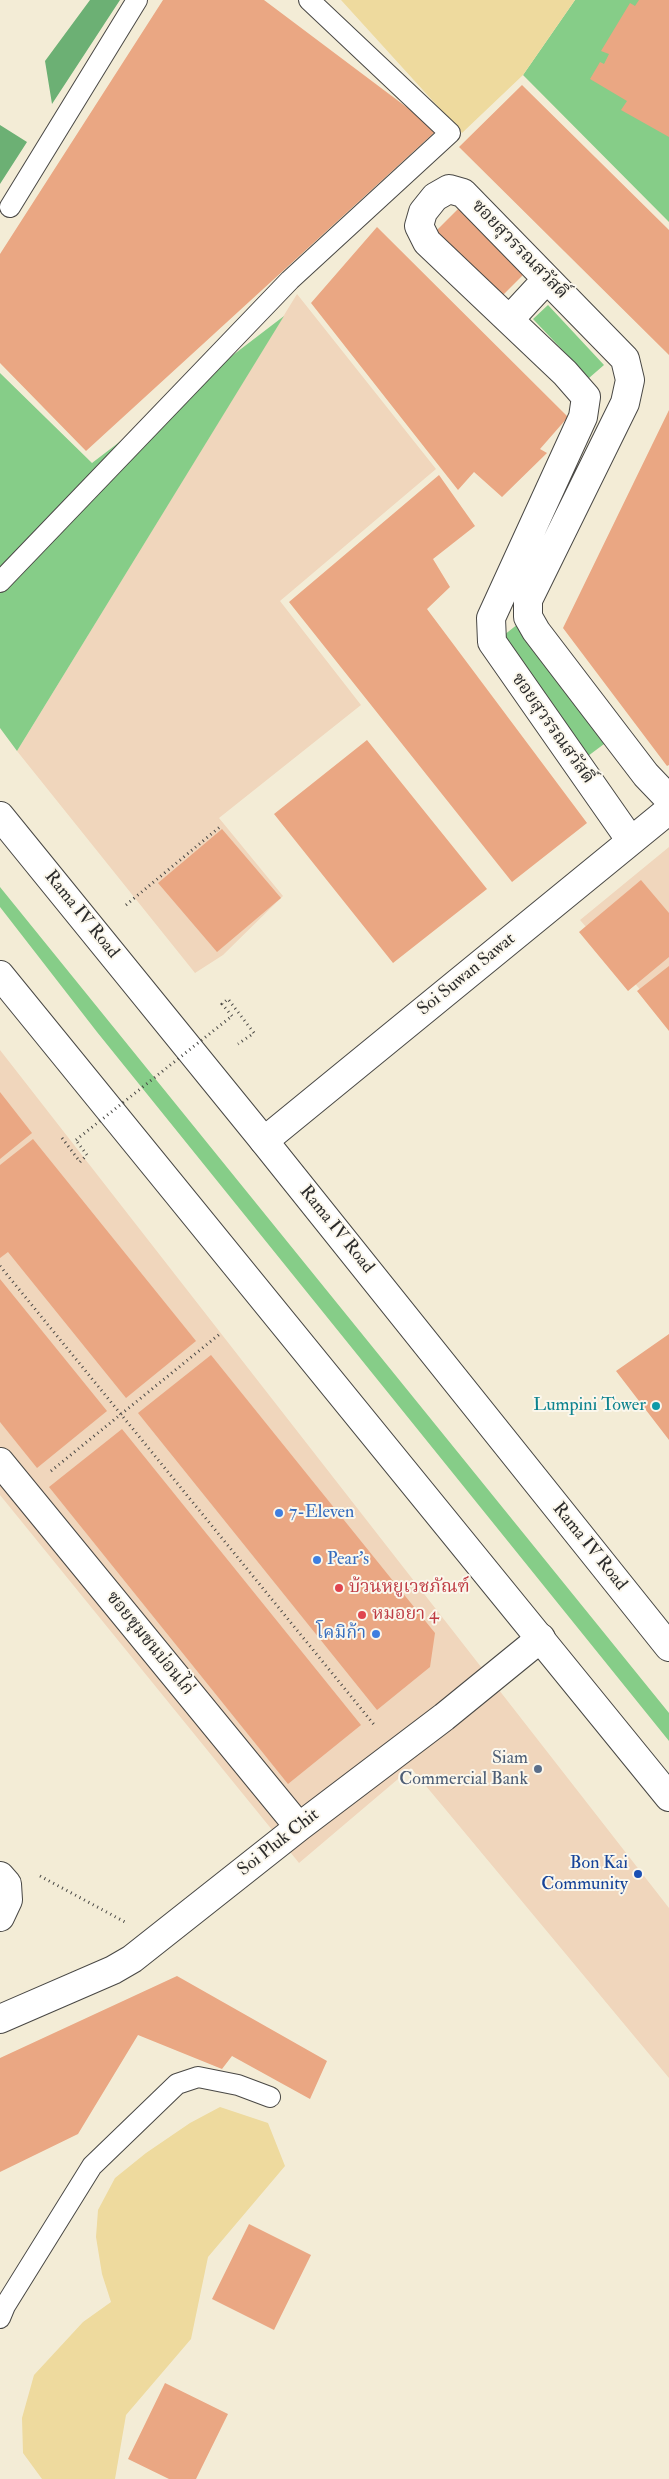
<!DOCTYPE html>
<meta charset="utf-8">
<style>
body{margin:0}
canvas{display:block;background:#f3ecd6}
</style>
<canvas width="669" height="2479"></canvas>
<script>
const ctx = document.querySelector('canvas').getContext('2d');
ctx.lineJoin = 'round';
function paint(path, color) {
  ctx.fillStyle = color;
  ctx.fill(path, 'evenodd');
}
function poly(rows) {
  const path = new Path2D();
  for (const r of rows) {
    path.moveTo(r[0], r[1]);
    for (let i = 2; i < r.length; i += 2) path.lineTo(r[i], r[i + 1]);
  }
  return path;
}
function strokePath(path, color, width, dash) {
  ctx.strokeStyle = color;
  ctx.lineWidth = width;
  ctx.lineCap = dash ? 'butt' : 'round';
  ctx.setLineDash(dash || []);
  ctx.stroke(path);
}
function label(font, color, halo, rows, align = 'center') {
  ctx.font = font + ' "IM FELL Double Pica","Noto Serif Thai",serif';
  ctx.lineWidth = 4;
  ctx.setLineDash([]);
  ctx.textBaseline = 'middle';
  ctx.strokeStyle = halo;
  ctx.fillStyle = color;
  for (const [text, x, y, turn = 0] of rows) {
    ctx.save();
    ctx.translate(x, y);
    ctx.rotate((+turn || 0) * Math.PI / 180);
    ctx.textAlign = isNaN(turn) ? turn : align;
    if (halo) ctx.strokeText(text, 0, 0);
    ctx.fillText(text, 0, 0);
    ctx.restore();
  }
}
const built = poly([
 [297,294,436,469,280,601,361,705,219,818,283,896,223,955,195,973,17,751],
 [669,847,669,1023,580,920],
 [0,1050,669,1908,669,2078,411,1768,299,1863,0,1495]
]);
const green = poly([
 [575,0,669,0,669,222,523,75],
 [548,305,604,365,589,378,533,319],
 [284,316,17,751,0,728,0,373,92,463],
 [518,624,608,741,588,756,499,639],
 [0,887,669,1713,669,1741,97,1032,0,907]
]);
const forest = poly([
 [90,0,120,0,52,104,45,61],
 [0,125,27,142,0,184]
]);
const sand = poly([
 [341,0,575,0,523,75,462,133],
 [220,2107,268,2123,285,2166,208,2257,191,2339,126,2415,115,2479,42,2479,23,2453,22,2418,34,2375,83,2322,111,2302,102,2274,96,2237,98,2210,115,2178,146,2153,190,2123]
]);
const building = poly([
 [163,0,264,0,437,130,86,451,0,363,0,254],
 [639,0,669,0,669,137,621,110,627,101,590,79,600,62,604,64,609,54,601,51,630,3,635,6],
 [522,85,669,230,669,355,459,147],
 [460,207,527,271,499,299,432,235],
 [377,227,568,417,540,449,547,453,502,497,474,472,458,490,311,303],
 [669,410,669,765,667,766,563,628],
 [439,475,475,526,433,559,450,587,427,609,587,823,512,882,289,602],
 [367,740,487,889,393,963,274,814],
 [222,829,281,898,217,952,158,883],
 [641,880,669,913,669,957,628,991,579,932],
 [669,966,669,1031,637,991],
 [0,1092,32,1133,0,1159],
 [33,1139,196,1341,126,1398,8,1252,0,1258,0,1165],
 [0,1279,107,1411,37,1468,0,1422],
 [669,1334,669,1440,616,1371],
 [211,1355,435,1633,430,1667,377,1710,138,1413],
 [122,1429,361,1725,288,1784,49,1487],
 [177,1976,327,2061,310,2099,232,2056,222,2069,138,2035,78,2134,0,2172,0,2058],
 [249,2224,311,2255,274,2330,212,2299],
 [165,2383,228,2414,196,2479,169,2479,128,2459]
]);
const path = poly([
 [126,905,221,826],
 [232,1016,222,1004,228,999,254,1033,238,1044],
 [62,1138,80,1162,87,1155,76,1140],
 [0,1266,376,1727],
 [51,1471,221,1333],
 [40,1876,125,1922]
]);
const lane = poly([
 [10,207,137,0],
 [0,582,290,280,450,133,309,0],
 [0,2318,5,2306,92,2166,177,2084,198,2077,238,2085,270,2097]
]);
const street = poly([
 [509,320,547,279],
 [631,841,492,642,491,618,583,417,586,397,565,373,427,242,419,226,423,212,435,197,449,189,463,193,625,359,630,380,625,403,528,600,528,617,536,631,646,775,669,799],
 [264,1141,669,810],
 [0,1462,299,1827],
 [0,1876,7,1884,8,1900,0,1917],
 [0,2019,113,1970,132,1959,299,1827,444,1717,541,1638]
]);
const primary = poly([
 [0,816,264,1141,669,1647],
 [0,975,669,1797]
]);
const pathBridge = poly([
 [76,1140,232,1016]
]);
const markers = [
 [656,1406,5,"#0f9aa8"],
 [279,1513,5,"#3f7fe0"],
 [317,1560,5,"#3f7fe0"],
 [339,1588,5,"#e0444e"],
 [362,1615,5,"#e0444e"],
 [376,1634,5,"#3f7fe0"],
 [538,1769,5,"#5c6f8a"],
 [638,1874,5,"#1a4fb4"]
];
const streetNames = [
 ["ซอยสุวรรณสวัสดิ์",519,250,46],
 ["ซอยสุวรรณสวัสดิ์",552,729,55],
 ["Rama IV Road",81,915,51],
 ["Soi Suwan Sawat",467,975,-39],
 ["Rama IV Road",336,1230,51],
 ["Rama IV Road",589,1547,51],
 ["ซอยชุมชนบ่อนไก่",149,1644,51],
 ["Soi Pluk Chit",279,1843,-38]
];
const cultureNames = [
 ["Lumpini Tower",646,1406]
];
const shopNames = [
 ["7-Eleven",289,1513],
 ["Pear's",327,1560],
 ["โคมิก้า",366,1634,"right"]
];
const healthNames = [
 ["บ้วนหยูเวชภัณฑ์",349,1588],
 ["หมอยา 4",372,1615]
];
const serviceNames = [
 ["Siam",528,1759],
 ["Commercial Bank",528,1780]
];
const transitNames = [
 ["Bon Kai",628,1864],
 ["Community",628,1885]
];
paint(built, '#f0d6bc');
paint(green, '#86cd88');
paint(forest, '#6cb074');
paint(sand, '#eeda9e');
paint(building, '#eaa783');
strokePath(lane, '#494845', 22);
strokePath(street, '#494845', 30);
strokePath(primary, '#494845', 30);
strokePath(path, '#494845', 3, [1, 4]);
strokePath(lane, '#fff', 20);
strokePath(street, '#fff', 28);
strokePath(primary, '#fff', 28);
strokePath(pathBridge, '#494845', 3, [1, 4]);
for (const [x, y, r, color] of markers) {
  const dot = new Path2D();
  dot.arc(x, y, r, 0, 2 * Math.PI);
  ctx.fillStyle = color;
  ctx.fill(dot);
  strokePath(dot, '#fbf7ec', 2);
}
label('18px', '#2b2b2b', '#fbf7ec', streetNames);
label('18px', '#0d838f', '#fbf7ec', cultureNames, 'right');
label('18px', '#366cbe', '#fbf7ec', shopNames, 'left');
label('18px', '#be3a42', '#fbf7ec', healthNames, 'left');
label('18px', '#4e5e75', '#fbf7ec', serviceNames, 'right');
label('18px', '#164399', '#fbf7ec', transitNames, 'right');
</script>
